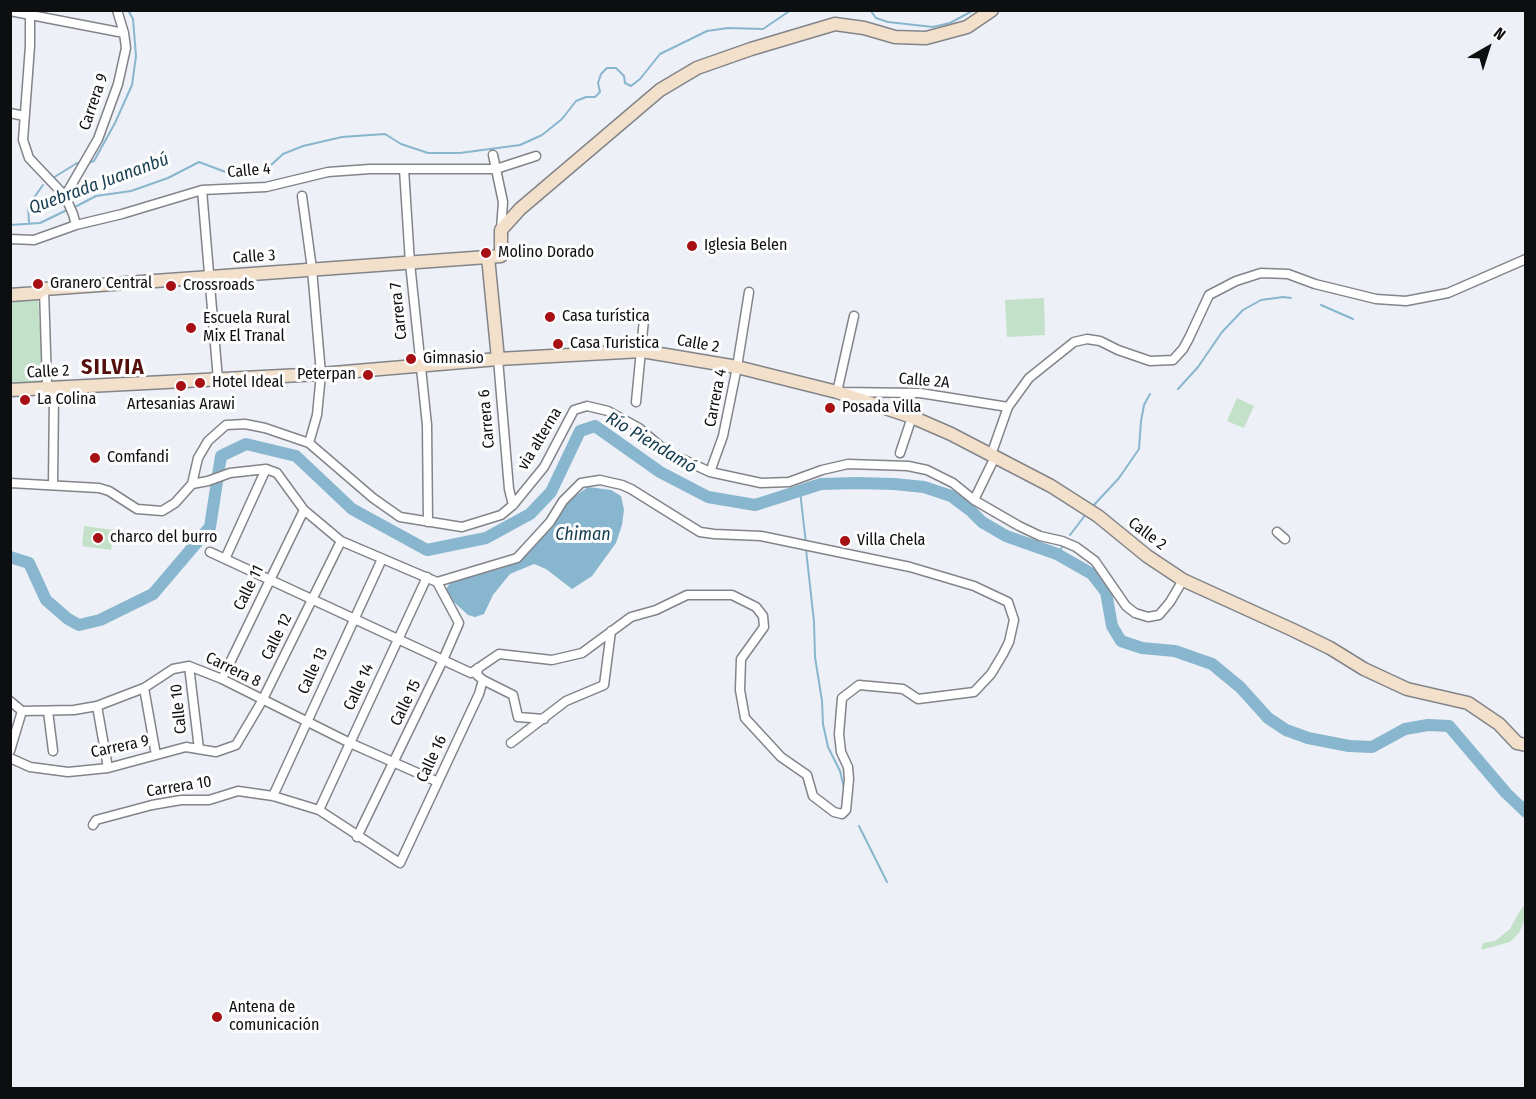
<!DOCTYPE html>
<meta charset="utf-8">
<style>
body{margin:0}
#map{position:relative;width:1536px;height:1099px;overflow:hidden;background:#edf0f6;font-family:"Fira Sans Condensed",sans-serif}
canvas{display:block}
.frame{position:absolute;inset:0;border:12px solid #0d0e10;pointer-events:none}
.north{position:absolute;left:1458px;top:18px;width:60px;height:60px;-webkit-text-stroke:4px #fdfdfe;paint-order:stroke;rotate:39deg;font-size:16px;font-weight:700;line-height:24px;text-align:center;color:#0d0e10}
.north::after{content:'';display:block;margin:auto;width:21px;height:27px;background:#0d0e10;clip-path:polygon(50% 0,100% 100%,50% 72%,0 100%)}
</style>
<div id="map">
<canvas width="1536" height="1099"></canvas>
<div class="frame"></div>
<div class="north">N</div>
</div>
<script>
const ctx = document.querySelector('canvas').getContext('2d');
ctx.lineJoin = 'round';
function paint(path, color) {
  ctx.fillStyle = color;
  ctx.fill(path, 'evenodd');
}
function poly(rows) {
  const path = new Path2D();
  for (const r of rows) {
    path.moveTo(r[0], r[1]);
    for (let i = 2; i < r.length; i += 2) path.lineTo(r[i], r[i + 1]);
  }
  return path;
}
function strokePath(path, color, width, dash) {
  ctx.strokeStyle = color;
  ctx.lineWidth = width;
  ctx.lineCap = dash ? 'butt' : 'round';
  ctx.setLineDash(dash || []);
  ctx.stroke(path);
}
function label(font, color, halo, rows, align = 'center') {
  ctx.font = font + ' "Fira Sans Condensed",sans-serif';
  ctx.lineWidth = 6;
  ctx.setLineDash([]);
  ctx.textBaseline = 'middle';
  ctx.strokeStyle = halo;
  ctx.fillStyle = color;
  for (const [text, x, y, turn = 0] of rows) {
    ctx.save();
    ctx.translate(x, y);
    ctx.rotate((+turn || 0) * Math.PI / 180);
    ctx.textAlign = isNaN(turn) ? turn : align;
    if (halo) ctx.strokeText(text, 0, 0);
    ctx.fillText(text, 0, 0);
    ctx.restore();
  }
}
const green = poly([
 [1044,298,1045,335,1007,337,1005,300],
 [38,299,44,383,11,385,11,301],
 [1237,398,1254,406,1244,428,1227,421],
 [84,526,113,530,111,550,82,546],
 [1525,904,1525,919,1519,933,1510,942,1481,950,1483,943,1495,941,1510,929,1518,914]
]);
const water = poly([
 [588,487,611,490,621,496,624,510,622,525,616,543,592,576,572,589,546,569,534,564,510,574,493,595,484,614,475,617,468,615,454,602,446,589,451,582,502,568,520,561,538,543,567,502]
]);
const stream = poly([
 [830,10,834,10],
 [870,10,876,18,888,22,933,27,950,23,974,10],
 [88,163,94,161,115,123,132,85,136,56,133,19,128,10],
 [53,178,77,163,82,163],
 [73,208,96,196,131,191,168,178,199,162,231,174,254,173,270,166,283,154,303,146,342,137,385,134,401,144,428,153,460,153,520,145,542,135,562,119,576,101,586,97,595,97,600,92,598,83,601,74,607,68,616,68,624,76,625,83,631,86,640,79,660,54,707,31,728,28,763,29,791,10],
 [29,222,28,206,43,185],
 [10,225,40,223,67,210],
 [1321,305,1353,319],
 [1178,389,1198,367,1222,332,1243,310,1261,300,1283,297,1291,298],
 [800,491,806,544],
 [1093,506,1119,478,1139,449,1141,421,1144,405,1150,394],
 [1070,535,1086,514],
 [806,549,814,622,815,657,822,701,823,724,828,747,840,771,844,788],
 [1057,554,1064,544],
 [859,826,887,882]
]);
const river = poly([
 [10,557,29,563,46,600,68,619,79,625,100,620,153,594,210,527,221,456,246,444,296,456,352,509,427,550,486,538,530,514,551,492,580,431,595,426,660,472,708,497,755,505,821,484,857,483,894,484,924,487,951,496,971,511,982,522,1006,536,1057,554,1092,574,1106,592,1112,626,1121,641,1142,648,1175,651,1212,664,1240,687,1268,718,1286,730,1308,738,1349,746,1372,747,1405,729,1428,725,1449,726,1506,793,1526,812]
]);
const street = poly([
 [30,10,30,46,23,140,29,158,65,196,73,214,76,225],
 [10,11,124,33],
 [10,113,24,116],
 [493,155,503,202,501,229],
 [404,169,410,263,427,425,428,522],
 [202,190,218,380],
 [65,196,98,139,118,84,126,48,124,33,117,10],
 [302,196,312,269,321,374,317,415,309,443],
 [10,239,34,240,76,225,122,214,202,190,266,187,328,172,370,169,496,169,536,156],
 [44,289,47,384,54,395,53,484],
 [854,316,837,392,920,393,1008,407],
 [498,359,509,489,513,505],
 [636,402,644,319],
 [900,453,912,417],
 [991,455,1008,407,1029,378,1074,342,1087,339,1100,341,1118,350,1150,361,1173,360,1183,349,1189,338,1209,295,1236,281,1261,273,1288,274,1315,284,1376,299,1406,301,1448,293,1526,259],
 [710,472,723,436,737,367,749,292],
 [10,483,99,488,109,491,137,509,162,511,175,503,192,484,208,481,230,473,266,469,277,473,304,510,341,541,437,582],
 [192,484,198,458,208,441,226,425,245,424,265,428,309,443,373,498,400,517,462,527,501,515,513,505,544,467,574,410,587,406,608,411,639,428,667,452,710,472,761,483,789,482,822,470,848,464,908,466,927,470,953,483,974,500,1019,526,1040,536,1062,541,1076,547,1095,561,1126,606,1135,613,1148,617,1159,615,1170,602,1183,580],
 [974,500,995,457],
 [1277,532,1285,539],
 [210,552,471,673,499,654,552,660,582,653,631,617,656,610,687,595,732,595,756,607,763,616,764,627,741,659,740,690,745,718,781,757,807,775,813,796,834,812,842,814,846,810,849,779,848,767,841,752,839,734,842,698,859,685,903,689,918,699,974,692,991,674,1003,654,1009,642,1014,620,1008,602,974,586,910,567,761,536,714,534,700,532,631,489,622,485,600,480,581,483,563,501,550,522,517,558,437,582],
 [225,559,266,469],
 [189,666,199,749],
 [222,679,304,510],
 [483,680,513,695,518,717,544,719],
 [144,688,156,755],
 [10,701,22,711,74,710,97,706,144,688,173,669,189,666,222,679,350,743,438,782],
 [97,706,108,768],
 [48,711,53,751],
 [511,743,566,701,604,685,611,631],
 [10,751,22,711],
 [10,758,30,767,68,772,108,768,186,747,216,752,236,745,262,701,341,541],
 [273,796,382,559],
 [319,810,427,577],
 [93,825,96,820,152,805,181,800,209,800,238,791,273,796,319,810,400,863,479,694,483,680,477,675,478,668],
 [357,837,443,660,459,623,437,582]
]);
const secondary = poly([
 [488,257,498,359],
 [10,295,38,293,44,289,501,256,501,230,520,209,660,90,697,68,751,49,835,24,864,28,895,37,926,38,967,27,992,10],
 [10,390,321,374,498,359,642,351,737,367,837,392,912,417,951,434,1051,486,1098,516,1147,556,1183,580,1293,630,1330,648,1364,669,1407,689,1468,703,1499,724,1517,743,1526,745]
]);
const markers = [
 [692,246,6,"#a61014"],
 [486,253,6,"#a61014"],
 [38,284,6,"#a61014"],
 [171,286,6,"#a61014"],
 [550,317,6,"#a61014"],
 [191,328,6,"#a61014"],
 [558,344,6,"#a61014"],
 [411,359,6,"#a61014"],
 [368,375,6,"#a61014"],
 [200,383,6,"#a61014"],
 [181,386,6,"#a61014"],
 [25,400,6,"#a61014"],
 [830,408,6,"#a61014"],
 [95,458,6,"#a61014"],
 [98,538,6,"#a61014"],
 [845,541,6,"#a61014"],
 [217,1017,6,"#a61014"]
];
const streetNames = [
 ["Carrera 9",94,102,-71],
 ["Calle 4",249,171,-5],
 ["Calle 3",254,257,-4],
 ["Carrera 7",399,311,-96],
 ["Calle 2",698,344,10],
 ["Calle 2",48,372,-3],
 ["Calle 2A",924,381,5],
 ["Carrera 4",716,398,-79],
 ["Carrera 6",487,419,-95],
 ["via alterna",540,439,-59],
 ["Calle 2",1147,534,37],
 ["Calle 11",249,588,-64],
 ["Calle 12",277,637,-64],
 ["Carrera 8",233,670,26],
 ["Calle 13",313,671,-65],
 ["Calle 14",359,687,-65],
 ["Calle 15",406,703,-64],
 ["Calle 10",179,709,-96],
 ["Carrera 9",120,747,-12],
 ["Calle 16",432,759,-65],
 ["Carrera 10",179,787,-9]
];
const poiNames = [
 ["Iglesia Belen",704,246],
 ["Molino Dorado",498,253],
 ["Granero Central",50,284],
 ["Crossroads",183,286],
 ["Casa turística",562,317],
 ["Escuela Rural",203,319],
 ["Mix El Tranal",203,337],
 ["Casa Turistica",570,344],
 ["Gimnasio",423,359],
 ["Peterpan",356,375,"right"],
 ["Hotel Ideal",212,383],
 ["La Colina",37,400],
 ["Artesanias Arawi",181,405,"center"],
 ["Posada Villa",842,408],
 ["Comfandi",107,458],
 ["charco del burro",110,538],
 ["Villa Chela",857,541],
 ["Antena de",229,1008],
 ["comunicación",229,1026]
];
const waterNames = [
 ["Quebrada Juananbú",99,184,-20],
 ["Río Piendamó",651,443,31],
 ["Chiman",583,535]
];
const districtNames = [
 ["SILVIA",113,368]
];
paint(green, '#c3e0c9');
paint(water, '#88b6ce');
strokePath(stream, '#88b6ce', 2);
strokePath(river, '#88b6ce', 12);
strokePath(street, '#82848a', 11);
strokePath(secondary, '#82848a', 15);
strokePath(street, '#fff', 8);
strokePath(secondary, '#f3e0cb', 12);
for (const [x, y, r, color] of markers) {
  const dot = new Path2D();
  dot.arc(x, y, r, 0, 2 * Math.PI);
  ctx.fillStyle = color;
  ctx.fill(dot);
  strokePath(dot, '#fdfdfe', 2);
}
label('16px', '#0d0e10', '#fdfdfe', streetNames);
label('16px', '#0d0e10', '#fdfdfe', poiNames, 'left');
label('italic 18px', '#153d4f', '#fdfdfe', waterNames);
ctx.letterSpacing = '1.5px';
label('bold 22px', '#540f0d', '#fdfdfe', districtNames);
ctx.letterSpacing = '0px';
</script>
